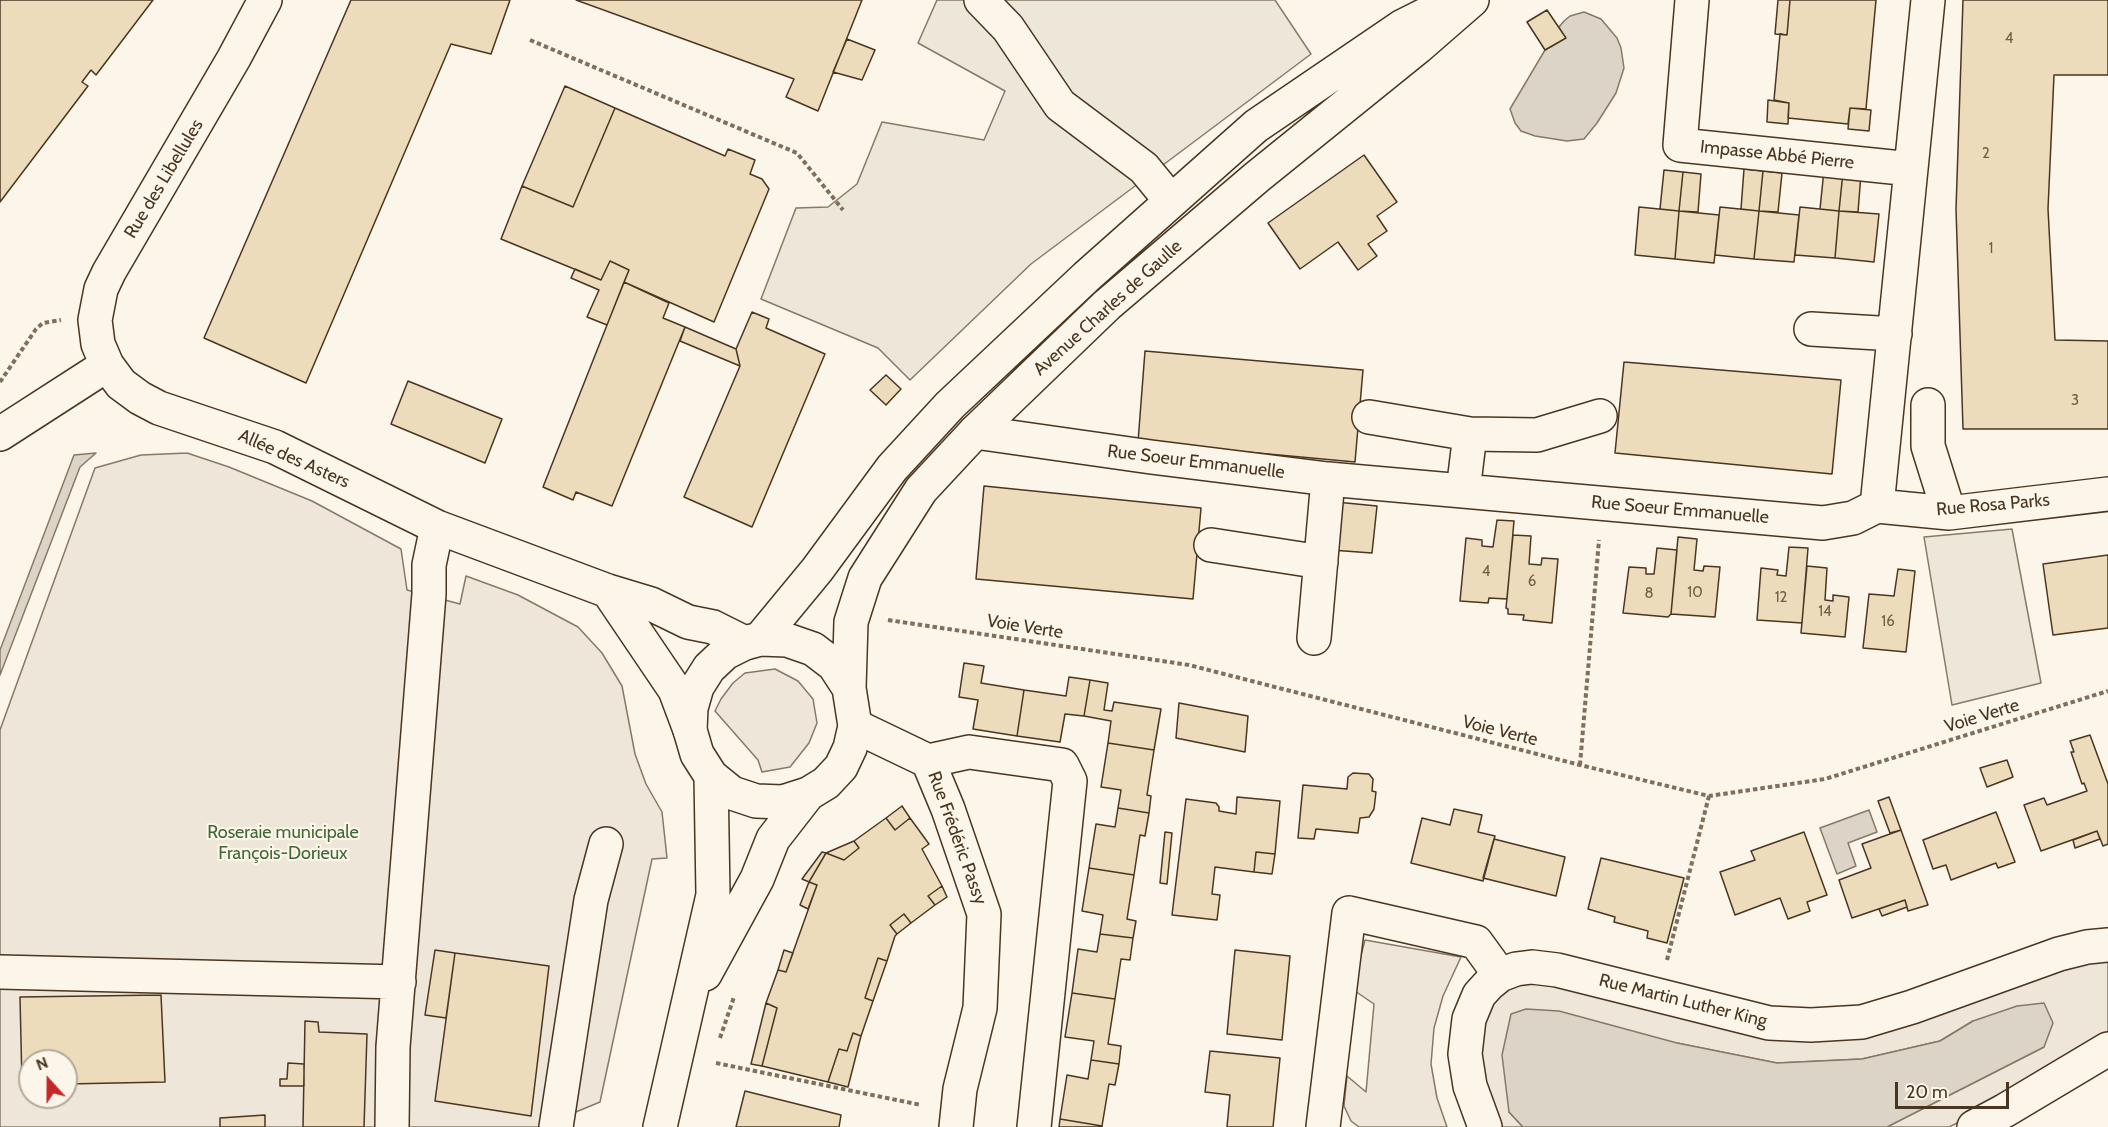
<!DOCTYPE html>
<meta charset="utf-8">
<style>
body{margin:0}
#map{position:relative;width:2108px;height:1127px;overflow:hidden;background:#fbf6e9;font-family:Cabin,sans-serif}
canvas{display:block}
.north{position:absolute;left:18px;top:1049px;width:60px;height:60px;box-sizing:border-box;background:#fbf6e9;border:2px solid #b4a999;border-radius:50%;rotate:339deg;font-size:16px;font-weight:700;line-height:24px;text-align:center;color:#4a3520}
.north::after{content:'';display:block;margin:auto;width:21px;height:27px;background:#c62828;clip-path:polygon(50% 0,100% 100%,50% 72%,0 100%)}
.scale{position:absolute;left:1895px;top:1082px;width:114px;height:27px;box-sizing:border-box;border:3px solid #4a3520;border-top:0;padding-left:8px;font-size:18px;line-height:21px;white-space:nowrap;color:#4a3520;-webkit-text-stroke:4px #fbf6e9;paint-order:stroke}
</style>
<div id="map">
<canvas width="2108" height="1127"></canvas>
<div class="north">N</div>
<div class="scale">20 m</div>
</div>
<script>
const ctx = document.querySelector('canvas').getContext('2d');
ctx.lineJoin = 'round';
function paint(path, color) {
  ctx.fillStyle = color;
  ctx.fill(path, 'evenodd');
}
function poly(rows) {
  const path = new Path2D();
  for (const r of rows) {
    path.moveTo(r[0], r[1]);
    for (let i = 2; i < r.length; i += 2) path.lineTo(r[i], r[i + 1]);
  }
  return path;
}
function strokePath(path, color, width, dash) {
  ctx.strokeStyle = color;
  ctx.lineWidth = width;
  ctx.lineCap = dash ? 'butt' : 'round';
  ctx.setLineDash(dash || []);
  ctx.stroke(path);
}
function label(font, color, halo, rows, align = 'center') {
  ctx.font = font + ' Cabin,sans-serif';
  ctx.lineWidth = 4.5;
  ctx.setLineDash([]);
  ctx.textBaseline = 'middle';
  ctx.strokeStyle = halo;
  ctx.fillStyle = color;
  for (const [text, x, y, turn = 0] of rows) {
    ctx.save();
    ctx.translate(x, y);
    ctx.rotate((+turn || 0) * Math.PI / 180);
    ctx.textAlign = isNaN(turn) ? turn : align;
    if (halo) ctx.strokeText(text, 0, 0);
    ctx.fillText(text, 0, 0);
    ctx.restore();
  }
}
const green = poly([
 [187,453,229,467,312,501,401,549,407,590,460,604,466,576,518,595,578,627,602,653,622,686,635,754,646,784,662,812,667,858,652,859,600,1102,571,1114,571,1127,0,1127,0,730,95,468,141,455,187,453],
 [30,1061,66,1061,66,1097,30,1097,30,1061],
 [775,669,798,681,813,699,817,723,809,743,790,767,762,772,758,760,715,711,721,699,733,683,745,673,775,669],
 [1365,940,1461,957,1443,996,1434,1028,1431,1064,1437,1098,1447,1127,1359,1127,1351,1121,1344,1106,1347,1076,1366,1092,1374,1004,1352,989,1365,940],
 [2108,961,2108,1039,1995,1105,1949,1127,1887,1127,2044,1047,1973,1021,1940,1041,1862,1059,1777,1063,1677,1043,1509,1112,1523,1127,1499,1127,1475,1057,1485,1004,1509,982,1549,978,1863,1032,1940,1015,1997,989,2069,965,2108,961]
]);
const parking = poly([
 [937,0,1275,0,1311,54,1031,264,910,380,878,348,761,299,796,208,828,207,857,184,882,122,984,140,1005,91,918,43,937,0],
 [2012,529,2041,683,1952,705,1924,537,2012,529]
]);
const water = poly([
 [1584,12,1601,19,1617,38,1621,48,1624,68,1616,93,1597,123,1584,139,1567,141,1535,136,1521,131,1515,123,1510,109,1545,50,1565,38,1559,27,1564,21,1570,16,1584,12],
 [96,453,80,467,0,675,0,650,74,455,96,453],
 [1869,810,1877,832,1848,843,1856,866,1837,874,1820,828,1869,810],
 [2044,1003,2053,1023,2044,1047,1887,1127,1523,1127,1509,1112,1502,1055,1511,1014,1526,1009,1559,1011,1677,1043,1777,1063,1862,1059,1940,1041,1973,1021,2017,1006,2044,1003]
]);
const building = poly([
 [0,0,153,0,96,75,91,70,82,82,88,86,0,202,0,0],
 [351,0,510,0,491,54,451,44,306,383,204,338,351,0],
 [576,0,862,0,818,111,786,97,794,79,576,0],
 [1778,0,1790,0,1787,35,1775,34,1778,0],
 [1790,0,1876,0,1866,109,1850,108,1848,124,1788,118,1789,103,1774,100,1780,34,1787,35,1790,0],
 [1963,0,2108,0,2108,75,2054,75,2048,209,2055,340,2108,341,2108,429,1963,429,1956,209,1963,0],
 [1547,10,1566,38,1545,50,1527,22,1547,10],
 [847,39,875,50,862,80,833,72,847,39],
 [565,86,615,108,573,207,522,186,565,86],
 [1768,100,1789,103,1788,124,1767,122,1768,100],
 [615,108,725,156,728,149,755,160,750,174,762,179,769,189,714,322,624,282,629,270,610,261,601,280,501,239,522,186,573,207,615,108],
 [1850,108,1871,110,1869,131,1848,129,1850,108],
 [1364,155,1397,202,1377,216,1387,231,1368,244,1377,256,1358,270,1338,242,1300,269,1268,223,1364,155],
 [1744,169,1763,171,1759,211,1741,209,1744,169],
 [1664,170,1683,172,1679,211,1660,209,1664,170],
 [1824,170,1843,172,1839,211,1820,209,1824,170],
 [1763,171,1782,173,1778,212,1759,211,1763,171],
 [1683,172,1701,174,1698,212,1679,211,1683,172],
 [1843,172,1861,174,1858,212,1839,211,1843,172],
 [1639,207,1679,211,1675,259,1635,255,1639,207],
 [1720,207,1759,211,1754,259,1715,255,1720,207],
 [1800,207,1839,211,1835,258,1795,255,1800,207],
 [1679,211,1719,215,1714,263,1675,259,1679,211],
 [1759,211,1799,215,1794,262,1754,259,1759,211],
 [1839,211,1879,214,1874,262,1835,258,1839,211],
 [610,261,629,270,607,325,587,317,599,290,571,278,575,269,601,280,610,261],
 [624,282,669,303,663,318,685,327,612,506,576,492,573,500,543,487,624,282],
 [752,312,769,319,766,328,825,354,752,527,684,497,740,366,736,349,752,312],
 [685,327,736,349,740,366,680,341,685,327],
 [1145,351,1363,370,1355,462,1138,442,1145,351],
 [1624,362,1841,380,1832,474,1615,453,1624,362],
 [886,375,901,389,886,405,870,390,886,375],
 [408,381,502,419,485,463,391,424,408,381],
 [984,486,1201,508,1193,599,976,579,984,486],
 [1336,502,1377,506,1372,553,1331,550,1336,502],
 [1497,520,1514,521,1507,599,1489,598,1488,603,1460,601,1466,538,1482,540,1482,546,1493,547,1497,520],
 [1513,535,1531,536,1529,564,1541,565,1542,558,1558,559,1552,623,1523,620,1524,615,1508,614,1508,609,1506,608,1513,535],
 [1678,537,1697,539,1694,570,1703,571,1704,566,1720,567,1715,617,1671,614,1678,537],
 [1789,547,1808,548,1802,623,1757,620,1761,568,1778,570,1777,575,1786,576,1789,547],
 [1657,548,1677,550,1671,614,1668,617,1623,613,1629,567,1646,568,1646,574,1654,574,1657,548],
 [2108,555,2108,628,2053,635,2043,564,2108,555],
 [1807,566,1827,568,1825,600,1833,601,1833,595,1849,597,1845,637,1801,633,1807,566],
 [1898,569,1915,571,1906,652,1863,648,1869,594,1894,596,1898,569],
 [964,663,984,666,981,683,1024,690,1017,736,973,729,978,700,959,697,964,663],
 [1069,677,1090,680,1084,716,1065,714,1060,742,1017,736,1024,690,1066,696,1069,677],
 [1090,680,1108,683,1104,710,1112,711,1114,702,1161,709,1154,750,1108,743,1111,721,1084,716,1090,680],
 [1179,703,1248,716,1245,752,1176,738,1179,703],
 [2090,735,2108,784,2108,844,2103,846,2097,831,2041,851,2024,805,2044,798,2047,805,2087,791,2084,783,2082,784,2071,752,2074,752,2070,741,2090,735],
 [1108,743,1154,750,1147,795,1151,796,1149,813,1118,808,1121,790,1101,787,1108,743],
 [2007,760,2013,777,1987,787,1980,768,2007,760],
 [1353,773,1369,774,1373,779,1372,791,1376,792,1374,809,1369,817,1360,818,1358,833,1316,829,1314,839,1298,838,1303,785,1347,789,1348,777,1353,773],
 [1237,797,1280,801,1275,854,1256,852,1254,872,1215,867,1212,894,1220,895,1217,920,1172,915,1186,799,1216,803,1219,807,1219,811,1236,814,1237,797],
 [1889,797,1901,830,1890,833,1878,801,1889,797],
 [902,806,910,818,895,830,886,818,902,806],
 [1118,808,1149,813,1145,836,1140,835,1134,875,1089,868,1096,824,1115,827,1118,808],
 [1454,809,1482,815,1478,832,1495,836,1483,881,1411,863,1422,818,1450,825,1454,809],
 [1996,812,2015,862,1998,868,1996,863,1951,880,1946,865,1933,869,1923,840,1996,812],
 [886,818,895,830,910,818,929,844,922,849,942,886,928,896,935,905,911,923,904,914,890,925,897,934,895,936,887,961,878,958,865,998,873,1001,861,1036,853,1033,847,1051,839,1049,828,1082,762,1066,777,1008,766,1003,778,970,786,972,817,885,809,882,826,853,844,860,859,848,854,841,886,818],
 [1901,830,1928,905,1908,911,1905,900,1852,918,1839,880,1871,868,1862,844,1901,830],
 [2097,831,2100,839,2075,848,2073,840,2097,831],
 [1165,832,1172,833,1167,884,1160,883,1165,832],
 [1804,832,1827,895,1807,902,1810,911,1788,919,1780,898,1735,915,1720,872,1755,860,1751,851,1804,832],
 [1494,839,1565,857,1556,896,1483,878,1494,839],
 [854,841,859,848,844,860,826,853,854,841],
 [822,852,826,853,809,882,802,879,822,852],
 [1256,852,1275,854,1272,874,1254,872,1256,852],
 [1601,858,1684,878,1667,943,1647,938,1648,931,1614,922,1615,917,1588,909,1601,858],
 [1089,868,1134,875,1127,919,1136,921,1133,938,1100,934,1103,915,1082,911,1089,868],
 [809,882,817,885,808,909,800,905,809,882],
 [942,886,947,897,935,905,928,896,942,886],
 [1905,900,1907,907,1882,916,1879,909,1905,900],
 [904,914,911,923,897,934,890,925,904,914],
 [1100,934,1133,938,1130,960,1121,959,1115,999,1072,993,1078,949,1097,952,1100,934],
 [435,950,455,953,446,1018,425,1015,435,950],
 [784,950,793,953,786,972,778,970,784,950],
 [1235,950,1290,956,1282,1040,1227,1034,1235,950],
 [455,953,549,966,531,1116,435,1101,455,953],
 [878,958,887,961,873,1001,865,998,878,958],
 [1072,993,1115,999,1108,1044,1121,1046,1119,1064,1091,1060,1094,1041,1065,1037,1072,993],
 [161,995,165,1082,66,1084,66,1061,30,1061,30,1084,22,1084,20,997,161,995],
 [766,1003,777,1008,762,1066,751,1064,766,1003],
 [305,1021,318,1022,319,1032,367,1034,364,1127,303,1127,305,1021],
 [853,1033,861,1036,848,1087,828,1082,839,1049,847,1051,853,1033],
 [1210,1051,1280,1058,1273,1127,1227,1127,1230,1095,1205,1092,1210,1051],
 [1091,1060,1119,1064,1115,1085,1109,1084,1102,1126,1060,1119,1067,1075,1088,1079,1091,1060],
 [288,1063,304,1064,304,1086,280,1086,280,1079,287,1079,288,1063],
 [745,1091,841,1115,839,1127,736,1127,745,1091],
 [265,1115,265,1127,220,1127,220,1118,265,1115],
 [1060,1119,1102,1126,1102,1127,1059,1127,1060,1119]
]);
const path = poly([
 [530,40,797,153,843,210],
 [0,382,36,329,43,323,61,320],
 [888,620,1189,665,1580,765,1709,796,1825,779,2108,691],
 [1580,765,1599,540],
 [1667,960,1709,796],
 [720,1038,734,997],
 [716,1063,921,1105]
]);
const minor = poly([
 [981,0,1008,28,1060,105,1144,168,1171,201],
 [1692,0,1680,145,1911,169],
 [1811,329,1895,334],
 [107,365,98,344,95,320,101,289,109,272,234,58,265,0],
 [1928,405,1928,446,1949,513],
 [1369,417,1470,434,1463,491],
 [975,432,1151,457,1328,479,1823,523,1853,518,1877,506,1928,0],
 [0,434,107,365,121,384,140,398,159,408,275,447,437,527,608,591,651,604,688,622,713,627,745,643],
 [1470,434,1537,435,1600,416],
 [1877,506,1949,513,2108,494],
 [1211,545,1321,562],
 [608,591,675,690,690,730],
 [1314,638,1328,479],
 [855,726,928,761],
 [928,761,969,752,1062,765,1070,781,1034,1127],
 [928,761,948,809,984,914,980,1008,960,1089,956,1127],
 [0,972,399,982],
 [392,1127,393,1047,429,594,429,565,437,527],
 [556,1127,591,900,606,844],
 [1323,1127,1349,913,1476,942,1500,975],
 [1485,1127,1470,1086,1465,1054,1469,1019,1479,995,1489,984,1500,975,1516,969,1532,967,1557,970,1769,1023,1811,1025,1862,1022,1912,1007,2059,954,2087,947,2108,945],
 [1974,1127,2004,1111,2108,1049]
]);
const major = poly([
 [760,639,817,570,892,468,950,405,1086,277,1256,126,1403,26,1453,1],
 [849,688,834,665,813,649,787,640,760,639,745,643,725,653,709,668,697,687,691,708,690,730,697,754,711,776,732,793,756,801,783,802,808,794,826,783,841,767,850,748,855,726,849,688,851,622,865,578,921,490,975,432,1107,305,1257,177,1418,47,1472,0],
 [705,974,757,879,773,839,808,794],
 [660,1127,713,895,711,776]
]);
const numberNames = [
 ["4",2009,39],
 ["2",1986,154],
 ["1",1991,249],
 ["3",2075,401],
 ["4",1486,572],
 ["6",1532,582],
 ["10",1695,593],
 ["8",1649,594],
 ["12",1781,598],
 ["14",1825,612],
 ["16",1888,622]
];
const streetNames = [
 ["Impasse Abbé Pierre",1777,155,6],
 ["Rue des Libellules",164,179,-59],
 ["Avenue Charles de Gaulle",1108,308,-42],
 ["Allée des Asters",294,459,24],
 ["Rue Soeur Emmanuelle",1196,462,7],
 ["Rue Rosa Parks",1993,505,-5],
 ["Rue Soeur Emmanuelle",1680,510,5],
 ["Voie Verte",1025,627,9],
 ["Voie Verte",1982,716,-17],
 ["Voie Verte",1500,731,14],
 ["Rue Frédéric Passy",957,838,70],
 ["Rue Martin Luther King",1683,1001,14]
];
const parkNames = [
 ["Roseraie municipale",283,833],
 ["François-Dorieux",283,854]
];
paint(green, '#ede6d9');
strokePath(green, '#887966', 1.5);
paint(parking, '#ede7d9');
strokePath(parking, '#887966', 1.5);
paint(water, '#dcd4c6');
strokePath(water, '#887966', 1.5);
paint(building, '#ecdcbc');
strokePath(building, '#4a3520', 1.5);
strokePath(minor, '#4a3520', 36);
strokePath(major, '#4a3520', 36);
strokePath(path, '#7f6f5c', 4, [4.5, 3]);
strokePath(minor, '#fbf6e9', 33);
strokePath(major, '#fbf6e9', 33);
label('15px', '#725f47', null, numberNames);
label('18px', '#4a3520', '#fbf6e9', streetNames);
label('18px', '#436837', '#fbf6e9', parkNames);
</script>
